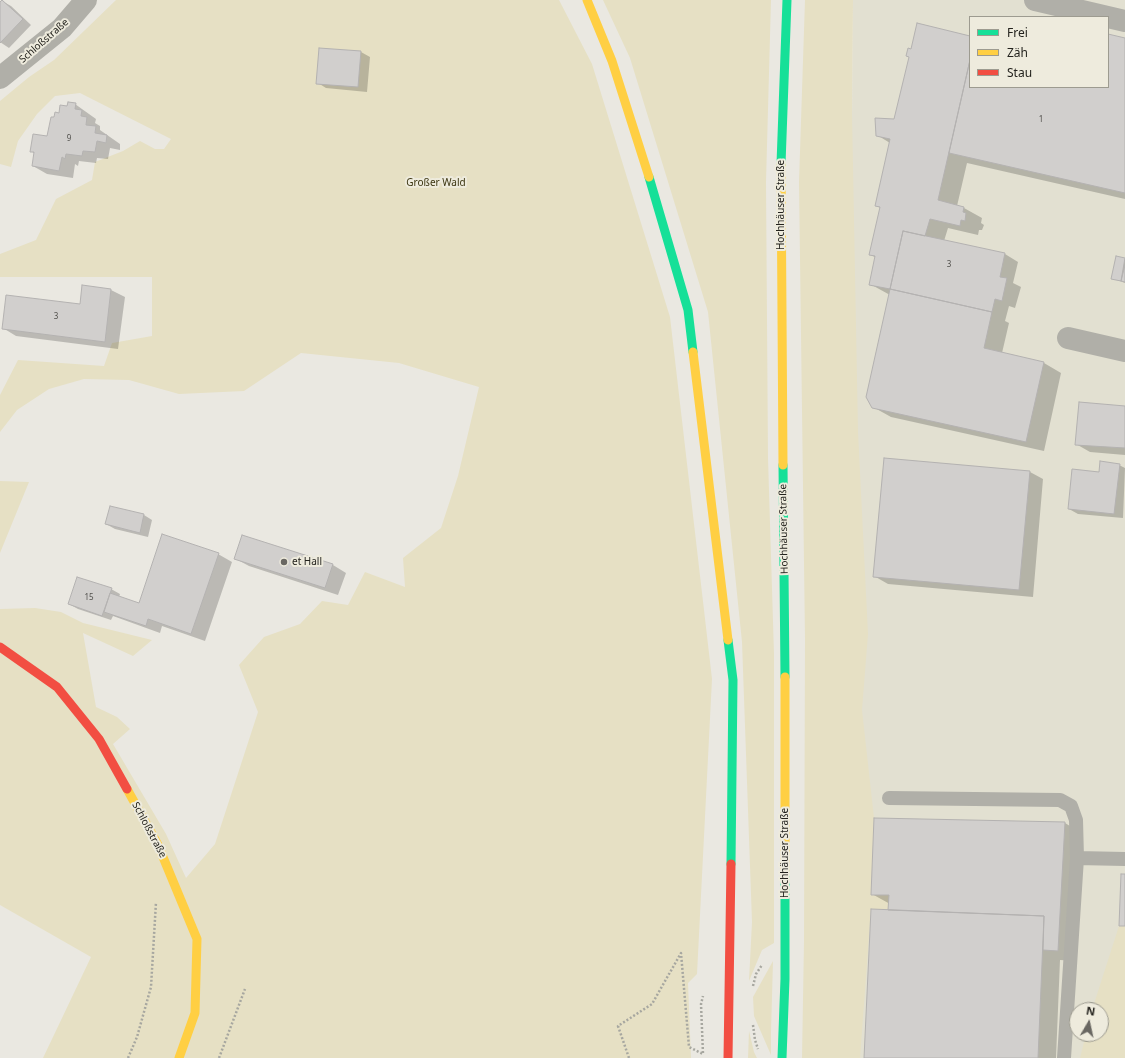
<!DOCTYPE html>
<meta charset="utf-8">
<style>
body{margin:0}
#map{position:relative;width:1125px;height:1058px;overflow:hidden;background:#eae8e1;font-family:"Noto Sans",sans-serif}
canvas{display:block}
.legend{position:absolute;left:969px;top:16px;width:140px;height:72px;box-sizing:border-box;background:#eeebdd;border:1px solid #9d9b90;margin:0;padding:5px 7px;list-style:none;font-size:12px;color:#23221d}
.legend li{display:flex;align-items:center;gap:8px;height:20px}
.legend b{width:20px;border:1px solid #9d9b90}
.north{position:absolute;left:1069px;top:1002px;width:40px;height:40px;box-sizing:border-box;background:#eeebdd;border:1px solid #9d9b90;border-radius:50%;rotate:9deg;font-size:11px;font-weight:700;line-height:16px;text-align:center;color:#23221d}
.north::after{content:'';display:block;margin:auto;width:14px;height:18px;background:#696762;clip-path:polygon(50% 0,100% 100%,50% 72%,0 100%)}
</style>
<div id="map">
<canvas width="1125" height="1058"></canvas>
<ul class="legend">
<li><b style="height:5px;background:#16e098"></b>Frei</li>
<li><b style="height:5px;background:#ffcf43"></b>Zäh</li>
<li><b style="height:5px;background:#f24e42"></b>Stau</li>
</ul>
<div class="north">N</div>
</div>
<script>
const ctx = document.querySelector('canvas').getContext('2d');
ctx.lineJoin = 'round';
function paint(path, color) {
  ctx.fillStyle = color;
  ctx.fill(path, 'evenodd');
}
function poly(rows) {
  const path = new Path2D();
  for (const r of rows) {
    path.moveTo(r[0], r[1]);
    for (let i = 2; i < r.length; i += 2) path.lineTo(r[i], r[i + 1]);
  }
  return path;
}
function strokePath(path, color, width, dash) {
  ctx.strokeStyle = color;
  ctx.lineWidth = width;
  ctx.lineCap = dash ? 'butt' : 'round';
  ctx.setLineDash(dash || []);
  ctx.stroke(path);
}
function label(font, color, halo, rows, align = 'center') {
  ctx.font = font + ' "Noto Sans",sans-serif';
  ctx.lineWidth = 4;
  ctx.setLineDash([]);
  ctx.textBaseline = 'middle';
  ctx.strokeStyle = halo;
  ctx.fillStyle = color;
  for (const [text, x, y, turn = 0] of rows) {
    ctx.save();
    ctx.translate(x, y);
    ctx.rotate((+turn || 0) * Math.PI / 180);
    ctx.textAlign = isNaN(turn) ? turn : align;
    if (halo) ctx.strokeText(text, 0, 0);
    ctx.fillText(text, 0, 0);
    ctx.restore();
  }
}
const built = poly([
 [853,0,1125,0,1125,1058,822,1058,852,114],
 [970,17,1108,17,1108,87,970,87],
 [1077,1010,1101,1010,1101,1034,1077,1034]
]);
const green = poly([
 [116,0,559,0,592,64,670,317,712,679,697,974,688,983,691,1058,43,1058,91,957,0,905,0,609,35,608,61,612,83,623,152,640,133,656,83,633,96,707,117,717,130,729,113,744,166,834,186,878,215,844,258,712,239,665,264,637,300,624,322,601,348,605,365,572,405,587,403,558,441,528,458,476,479,387,399,363,301,353,244,391,179,394,129,380,84,379,49,389,17,410,0,432,0,395,18,360,104,366,112,343,152,336,152,277,0,277,0,254,36,240,56,199,92,180,95,162,123,151,140,141,155,149,164,149,171,139,80,93,55,96,37,114,18,141,11,167,0,164,0,101,29,77,54,60],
 [603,0,771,0,766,182,768,458,774,654,774,943,762,950,749,981,752,922,742,642,708,312,630,58],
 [805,0,853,0,852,114,858,432,868,634,862,710,874,818,872,895,889,895,888,910,871,909,860,1058,802,1058,804,941,805,639,799,182],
 [0,481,29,482,0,553],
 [1119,926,1125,926,1125,1058,1080,1058,1086,1034,1101,1034,1101,1010,1092,1010],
 [773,961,771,1032,771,1055,754,1016,753,997],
 [749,1031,754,1052,757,1058,748,1058]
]);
const shadow = poly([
 [2,1,11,6,31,25,9,48,0,42,0,3],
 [1108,35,1125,39,1125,199,967,163,957,206,964,208,982,218,981,223,984,225,982,230,979,230,978,235,948,228,944,241,1005,254,1018,262,1013,283,1021,287,1015,308,1009,306,1005,321,1009,323,1002,353,1044,363,1061,373,1044,451,891,417,873,407,890,295,870,284,876,258,870,254,881,208,876,206,890,143,877,135,895,120,970,36,970,87,1108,87],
 [320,49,361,52,370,57,367,92,326,88,318,83],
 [75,104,96,119,95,123,100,126,100,130,120,144,120,150,110,148,108,159,97,158,96,163,79,161,78,166,75,164,73,178,47,174,33,166,35,154,31,151,48,138,55,119,68,108],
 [1117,257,1125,259,1125,283,1112,278],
 [83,286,111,290,125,297,118,349,16,336,3,328,81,306],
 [1125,407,1125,455,1090,452,1076,444],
 [1119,465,1125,468,1123,518,1078,514,1069,509,1100,473],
 [1030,472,1043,479,1033,597,888,584,874,576],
 [144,515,152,520,148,537,115,529,106,524],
 [218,554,232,562,205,641,162,626,160,633,113,616,111,620,78,609,69,604,111,589,120,594,119,597,140,604],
 [236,559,333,565,346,573,338,595,249,566],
 [875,819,1065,823,1083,834,1076,961,1060,960,1056,1058,865,1058,890,904,872,894]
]);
const building = poly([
 [2,0,23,19,0,43,0,2,2,0],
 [917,23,970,36,970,60,938,200,964,207,963,212,966,213,965,221,961,220,960,226,930,219,925,236,903,231,890,289,869,285,875,256,869,255,880,207,875,206,890,139,876,136,875,118,894,119,909,57,906,56,908,48,911,49,917,23],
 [1108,34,1125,38,1125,193,949,153,970,60,970,87,1108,87,1108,34],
 [319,48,361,51,358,87,316,84,319,48],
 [68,102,76,103,75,109,82,110,81,116,87,117,86,125,96,126,95,133,107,135,106,143,97,141,95,152,83,151,82,156,66,154,65,159,62,157,59,171,32,166,34,152,30,152,33,134,47,136,51,117,54,117,55,112,59,113,60,105,67,106,68,102],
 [903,231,1005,253,1000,277,1007,278,1002,301,995,299,992,312,890,289,903,231],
 [1116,256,1125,258,1121,281,1111,279,1116,256],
 [1125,265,1125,282,1121,281,1125,265],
 [82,285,111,289,105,342,2,329,6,295,80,304,82,285],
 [890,289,992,312,984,348,1044,362,1026,442,872,408,866,397,890,289],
 [1079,402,1125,406,1125,448,1075,445,1079,402],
 [884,458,1030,471,1019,590,873,577,884,458],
 [1100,461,1120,464,1114,514,1068,509,1072,469,1099,472,1100,461],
 [110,506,144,514,140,533,105,524,110,506],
 [162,534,219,553,191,634,148,619,146,626,104,612,110,593,139,603,162,534],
 [242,535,333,564,325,588,234,559,242,535],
 [77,577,112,588,102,616,68,604,77,577],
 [874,818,1065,822,1058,951,1043,950,1044,916,888,910,889,895,871,895,874,818],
 [1121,874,1125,874,1125,926,1119,926,1121,874],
 [871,909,1044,916,1038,1058,864,1058,871,909]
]);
const path = poly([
 [753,986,756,974,762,965],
 [753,1025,755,1040,758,1049],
 [128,1058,137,1037,151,987,156,902],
 [219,1058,245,989],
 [629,1058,618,1026,652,1004,681,953,689,1047,703,1054,701,1004,703,996]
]);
const lane = poly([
 [889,798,1060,800,1071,806,1076,820,1077,858,1064,1058],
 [1077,858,1125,859]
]);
const street = poly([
 [1035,0,1125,21],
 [0,78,62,28,86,0],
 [1068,338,1125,351]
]);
const fast = poly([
 [781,164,787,0],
 [649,177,688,310,693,352],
 [783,465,785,677],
 [728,640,733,680,731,864],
 [782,1058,785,979,785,871]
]);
const slow = poly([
 [587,0,612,61,649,177],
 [781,164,783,465],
 [693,352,728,640],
 [785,677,785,871],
 [127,789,158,845,197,939,195,1013,179,1058]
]);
const jam = poly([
 [0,647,57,687,99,739,127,789],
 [728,1058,731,864]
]);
const markers = [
 [284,562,4,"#696762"]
];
const numberNames = [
 ["1",1041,120],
 ["9",69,139],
 ["3",949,265],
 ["3",56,317],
 ["15",89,598]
];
const streetNames = [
 ["Schloßstraße",44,41,-41],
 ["Hochhäuser Straße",781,205,-90],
 ["Hochhäuser Straße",784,529,-91],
 ["Schloßstraße",149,830,62],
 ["Hochhäuser Straße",785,853,-90]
];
const parkNames = [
 ["Großer Wald",436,183]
];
const poiNames = [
 ["et Hall",292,562]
];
paint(built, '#e2e0d1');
paint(green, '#e6e0c4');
paint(shadow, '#0003');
paint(building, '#d1cfcd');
strokePath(building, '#b4b2b1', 1);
strokePath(path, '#a7a7a0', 2.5, [2, 2]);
strokePath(lane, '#b0afa8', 14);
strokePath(street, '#b0afa8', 22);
strokePath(fast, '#16e098', 9);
strokePath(slow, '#ffcf43', 9);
strokePath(jam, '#f24e42', 9);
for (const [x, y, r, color] of markers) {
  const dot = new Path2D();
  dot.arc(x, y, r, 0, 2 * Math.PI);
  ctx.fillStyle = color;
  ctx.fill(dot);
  strokePath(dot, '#eeebdd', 1.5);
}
label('8px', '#51504c', null, numberNames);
label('10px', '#23221d', '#eeebdd', streetNames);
label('10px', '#3b3510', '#eeebdd', parkNames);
label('10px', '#23221d', '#eeebdd', poiNames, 'left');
</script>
